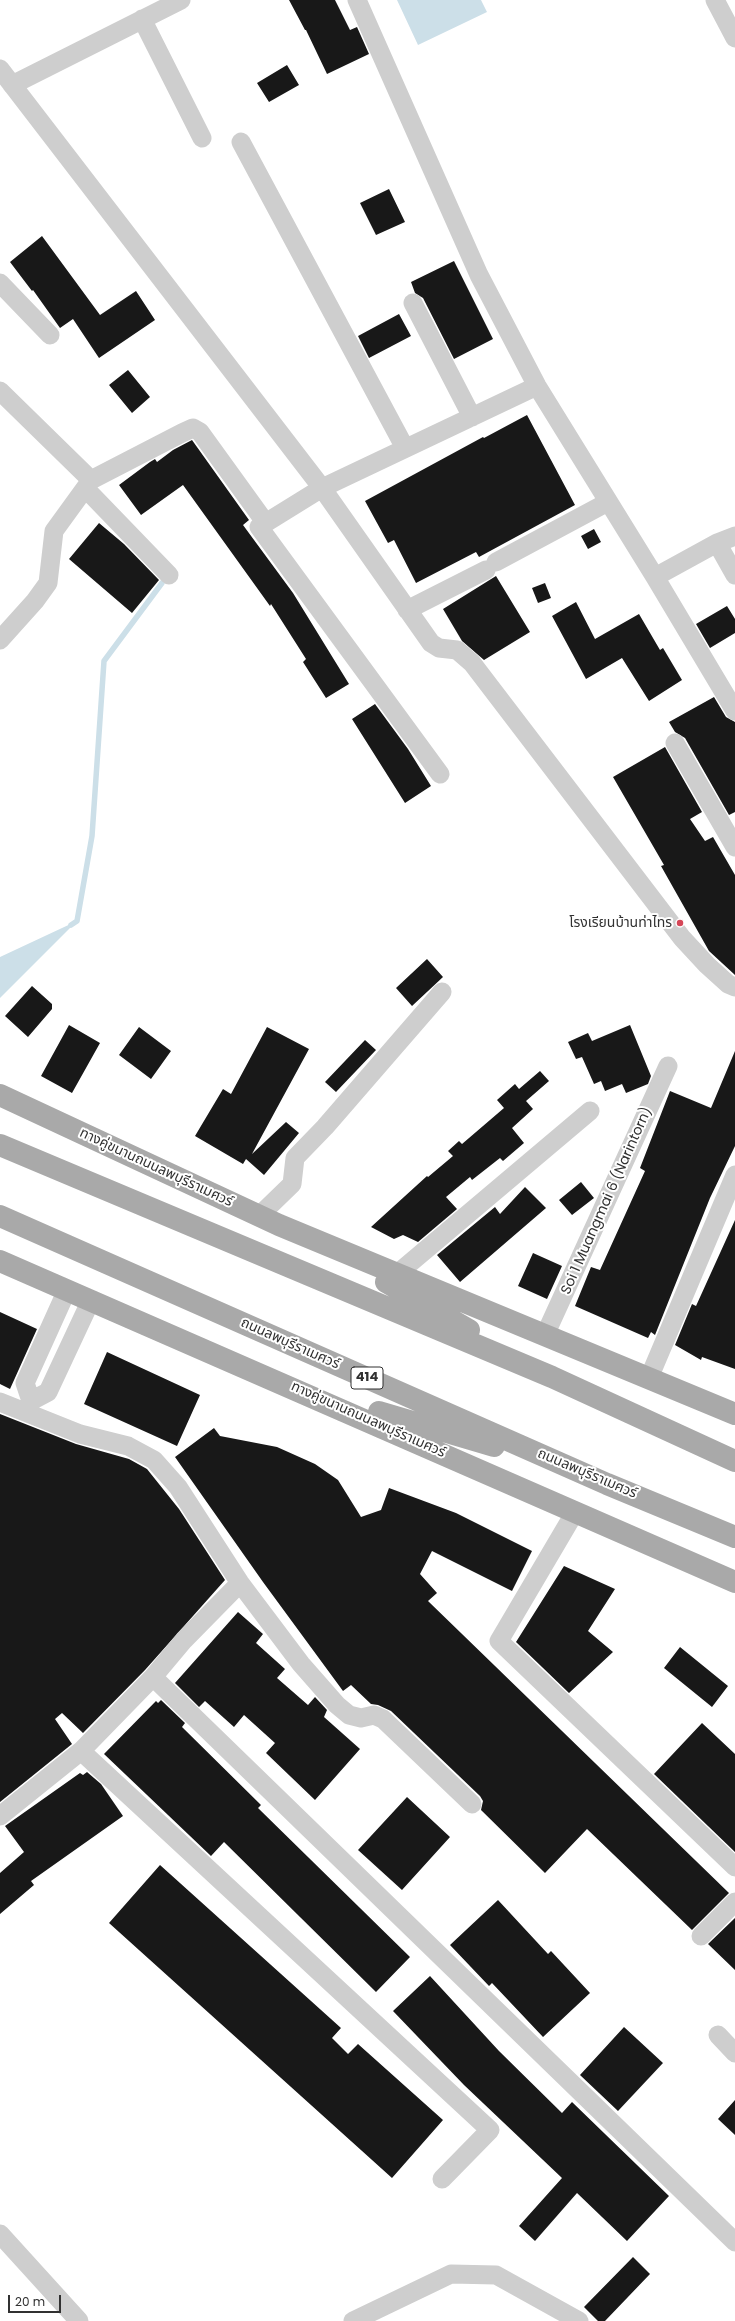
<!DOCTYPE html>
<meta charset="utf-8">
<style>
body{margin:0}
#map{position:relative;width:735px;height:2321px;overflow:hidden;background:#fff;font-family:Poppins,sans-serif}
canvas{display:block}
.scale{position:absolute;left:8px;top:2295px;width:53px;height:18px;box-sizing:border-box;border:2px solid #313131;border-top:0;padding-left:5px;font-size:12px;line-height:14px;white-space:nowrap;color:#313131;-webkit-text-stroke:3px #fff;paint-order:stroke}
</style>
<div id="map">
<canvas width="735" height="2321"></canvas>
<div class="scale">20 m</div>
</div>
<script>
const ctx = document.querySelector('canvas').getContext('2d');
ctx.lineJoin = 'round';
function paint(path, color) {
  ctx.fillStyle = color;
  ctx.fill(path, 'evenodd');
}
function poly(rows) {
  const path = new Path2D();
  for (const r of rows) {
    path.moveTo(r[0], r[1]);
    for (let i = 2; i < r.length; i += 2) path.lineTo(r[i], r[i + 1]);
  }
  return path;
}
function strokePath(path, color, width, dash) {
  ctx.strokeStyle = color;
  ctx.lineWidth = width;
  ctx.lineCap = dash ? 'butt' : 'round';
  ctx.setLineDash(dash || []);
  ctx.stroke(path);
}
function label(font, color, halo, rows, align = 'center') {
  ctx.font = font + ' Poppins,"Noto Sans Thai",sans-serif';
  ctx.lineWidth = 4;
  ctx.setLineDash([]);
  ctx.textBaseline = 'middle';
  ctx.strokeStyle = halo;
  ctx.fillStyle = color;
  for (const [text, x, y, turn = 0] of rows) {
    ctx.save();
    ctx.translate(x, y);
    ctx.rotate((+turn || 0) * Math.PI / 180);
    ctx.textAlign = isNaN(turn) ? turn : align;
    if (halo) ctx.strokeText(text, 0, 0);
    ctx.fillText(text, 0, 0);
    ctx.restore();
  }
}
const water = poly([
 [397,0,481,0,487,12,418,45],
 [77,921,0,998,0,957]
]);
const stream = poly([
 [71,925,77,921,92,836,104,661,162,583]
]);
const building = poly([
 [289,0,335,0,350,30,357,27,369,54,327,74,306,30,305,30],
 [287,65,299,85,269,102,257,83],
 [389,189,405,222,376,235,360,203],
 [42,236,100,315,136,291,155,320,99,358,73,319,60,328,33,290,32,291,10,262],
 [454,261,493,339,454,359,423,298,415,293,411,282],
 [399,314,411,336,369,358,358,336],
 [128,370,150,397,132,413,109,385],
 [527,415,575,505,479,557,476,552,416,583,394,540,388,543,365,501,483,437,484,438],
 [192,440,249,520,243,525,293,593,349,684,326,698,303,662,306,659,271,604,270,606,183,485,141,515,119,485,150,462,155,459,157,462,173,450],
 [99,523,124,544,159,580,132,613,69,559],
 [594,529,601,542,588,549,581,536],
 [496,576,530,632,484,660,462,641,443,609],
 [545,583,551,598,538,603,532,588],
 [576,602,595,639,639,614,660,650,663,648,682,680,649,701,622,658,586,679,552,616],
 [727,606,735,619,735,633,710,648,696,624],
 [714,697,726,717,735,722,735,812,729,815,685,738,675,732,669,722],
 [375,704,408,749,431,786,405,803,352,719],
 [665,747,702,812,690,819,705,841,713,837,735,875,735,975,709,951,661,866,664,865,613,777],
 [427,959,443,977,412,1006,396,988],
 [32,986,52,1004,52,1009,28,1037,5,1016],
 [69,1025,100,1043,72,1093,41,1076],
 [630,1025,651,1076,648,1084,626,1093,622,1084,605,1091,601,1081,594,1084,582,1057,576,1059,568,1042,588,1033,592,1041],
 [139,1027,171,1051,151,1079,119,1055],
 [267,1027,309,1049,252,1154,286,1122,299,1133,264,1175,246,1159,243,1164,195,1136,223,1089,231,1094],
 [365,1040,376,1050,336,1092,325,1082],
 [735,1051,735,1146,710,1198,655,1335,651,1332,648,1338,575,1306,591,1267,600,1270,645,1171,640,1168,670,1091,711,1108],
 [540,1071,549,1081,526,1101,533,1109,512,1128,524,1143,503,1161,500,1158,472,1180,470,1177,446,1197,457,1209,418,1242,403,1235,394,1239,371,1227,427,1176,428,1177,453,1156,448,1151,459,1141,462,1144,504,1108,497,1100,515,1084,519,1089],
 [581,1182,594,1198,572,1215,559,1200],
 [525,1187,546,1208,460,1282,437,1255,495,1207,500,1214],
 [735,1220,735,1369,702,1357,701,1360,675,1345,692,1304,696,1306],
 [533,1253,562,1266,547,1299,518,1286],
 [0,1312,37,1329,10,1389,0,1384],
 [107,1352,200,1395,177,1446,84,1404],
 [0,1414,76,1444,129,1459,147,1469,179,1509,225,1580,145,1670,83,1733,62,1713,55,1719,72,1744,0,1802],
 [214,1428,220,1436,277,1447,315,1464,338,1480,361,1517,381,1510,389,1488,456,1513,532,1551,512,1591,432,1551,420,1574,437,1593,428,1601,729,1893,692,1930,587,1829,545,1873,481,1810,483,1801,480,1796,391,1711,378,1705,371,1704,351,1685,343,1691,263,1582,175,1457],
 [564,1566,615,1589,588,1631,613,1652,569,1693,516,1642],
 [238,1612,263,1634,256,1643,285,1669,277,1678,308,1705,315,1697,327,1710,324,1717,360,1749,315,1800,266,1753,275,1743,244,1715,234,1727,205,1701,199,1707,175,1683],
 [680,1647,728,1686,712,1707,664,1668],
 [161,1700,185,1723,182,1727,261,1805,258,1808,410,1957,376,1992,224,1842,211,1856,104,1754,156,1701,158,1703],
 [702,1723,735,1754,735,1852,654,1774],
 [87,1772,101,1784,123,1816,31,1881,34,1885,0,1914,0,1873,24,1852,5,1826,80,1773,83,1775],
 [407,1797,450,1837,402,1890,358,1850],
 [160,1865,341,2028,332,2038,348,2054,358,2044,443,2120,392,2178,109,1923],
 [498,1900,548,1954,551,1951,590,1993,543,2037,492,1983,489,1986,450,1945],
 [735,1918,735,1970,708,1944],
 [430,1976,499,2051,562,2113,572,2102,669,2196,627,2241,577,2193,535,2241,519,2226,562,2178,464,2085,393,2011],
 [624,2027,663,2063,618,2111,580,2075],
 [735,2100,735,2135,718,2119],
 [633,2257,650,2274,605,2321,598,2321,584,2307]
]);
const minor = poly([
 [357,0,479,275,537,386,655,577,735,711],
 [715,0,735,38],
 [142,19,202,138],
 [0,69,322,488,431,643,439,648,457,650,472,663,682,938,707,965,728,984,735,987],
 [12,85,181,0],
 [241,142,405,448],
 [0,283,50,335],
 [413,303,472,417],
 [0,391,91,480],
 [85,488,169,575],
 [717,543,735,575],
 [496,562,608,502],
 [655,577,717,543,735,536],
 [407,610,486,570],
 [0,640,35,601,48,583,54,531,91,480,182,433,193,428,200,432,265,522],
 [675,743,735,847],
 [440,774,259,527,322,488,537,386],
 [259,1216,292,1184,295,1158,325,1127,442,992],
 [397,1274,590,1111],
 [545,1335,668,1066],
 [649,1378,735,1175],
 [31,1401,48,1392,91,1300],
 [0,1402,80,1434,128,1446,154,1460,178,1487,240,1583,301,1664,337,1705,349,1715,361,1718,374,1715,383,1719,472,1804],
 [27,1412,31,1401,25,1383,67,1290],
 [575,1512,499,1641,735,1867],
 [153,1677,735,2242],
 [81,1751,490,2130,442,2179],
 [0,1816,81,1751,153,1677,184,1640,240,1583],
 [701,1936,735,1902],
 [718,2035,735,2053],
 [0,2234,79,2321],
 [353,2321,451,2274,496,2275,579,2321]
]);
const major = poly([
 [0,1095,279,1225,735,1414],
 [0,1145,552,1377,735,1461],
 [0,1216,607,1484,735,1537],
 [0,1261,735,1582],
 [386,1282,469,1330],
 [379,1412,494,1446]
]);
const markers = [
 [680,923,4,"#d54657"]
];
const shields = [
 [367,1378,32]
];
const shieldNames = [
 ["414",367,1378]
];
const poiNames = [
 ["โรงเรียนบ้านท่าไทร",672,923]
];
const streetNames = [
 ["ทางคู่ขนานถนนลพบุรีราเมศวร์",156,1168,25],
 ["Soi 1 Muangmai 6 (Narintorn)",607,1201,-66],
 ["ถนนลพบุรีราเมศวร์",290,1344,24],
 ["ทางคู่ขนานถนนลพบุรีราเมศวร์",368,1420,24],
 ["ถนนลพบุรีราเมศวร์",587,1474,23]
];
paint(water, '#ccdfe8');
strokePath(stream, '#ccdfe8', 5.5);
paint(building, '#181818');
strokePath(minor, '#cecece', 19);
strokePath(major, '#a9a9a9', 22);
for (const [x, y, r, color] of markers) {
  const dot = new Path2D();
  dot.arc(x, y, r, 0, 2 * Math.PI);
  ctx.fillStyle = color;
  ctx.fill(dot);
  strokePath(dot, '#fff', 1.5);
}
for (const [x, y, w] of shields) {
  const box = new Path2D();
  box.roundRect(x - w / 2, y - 11, w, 22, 3);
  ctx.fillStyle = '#fff';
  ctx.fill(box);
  strokePath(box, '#313131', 1);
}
label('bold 13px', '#313131', null, shieldNames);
label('14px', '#313131', '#fff', poiNames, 'right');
label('14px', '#313131', '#fff', streetNames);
</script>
